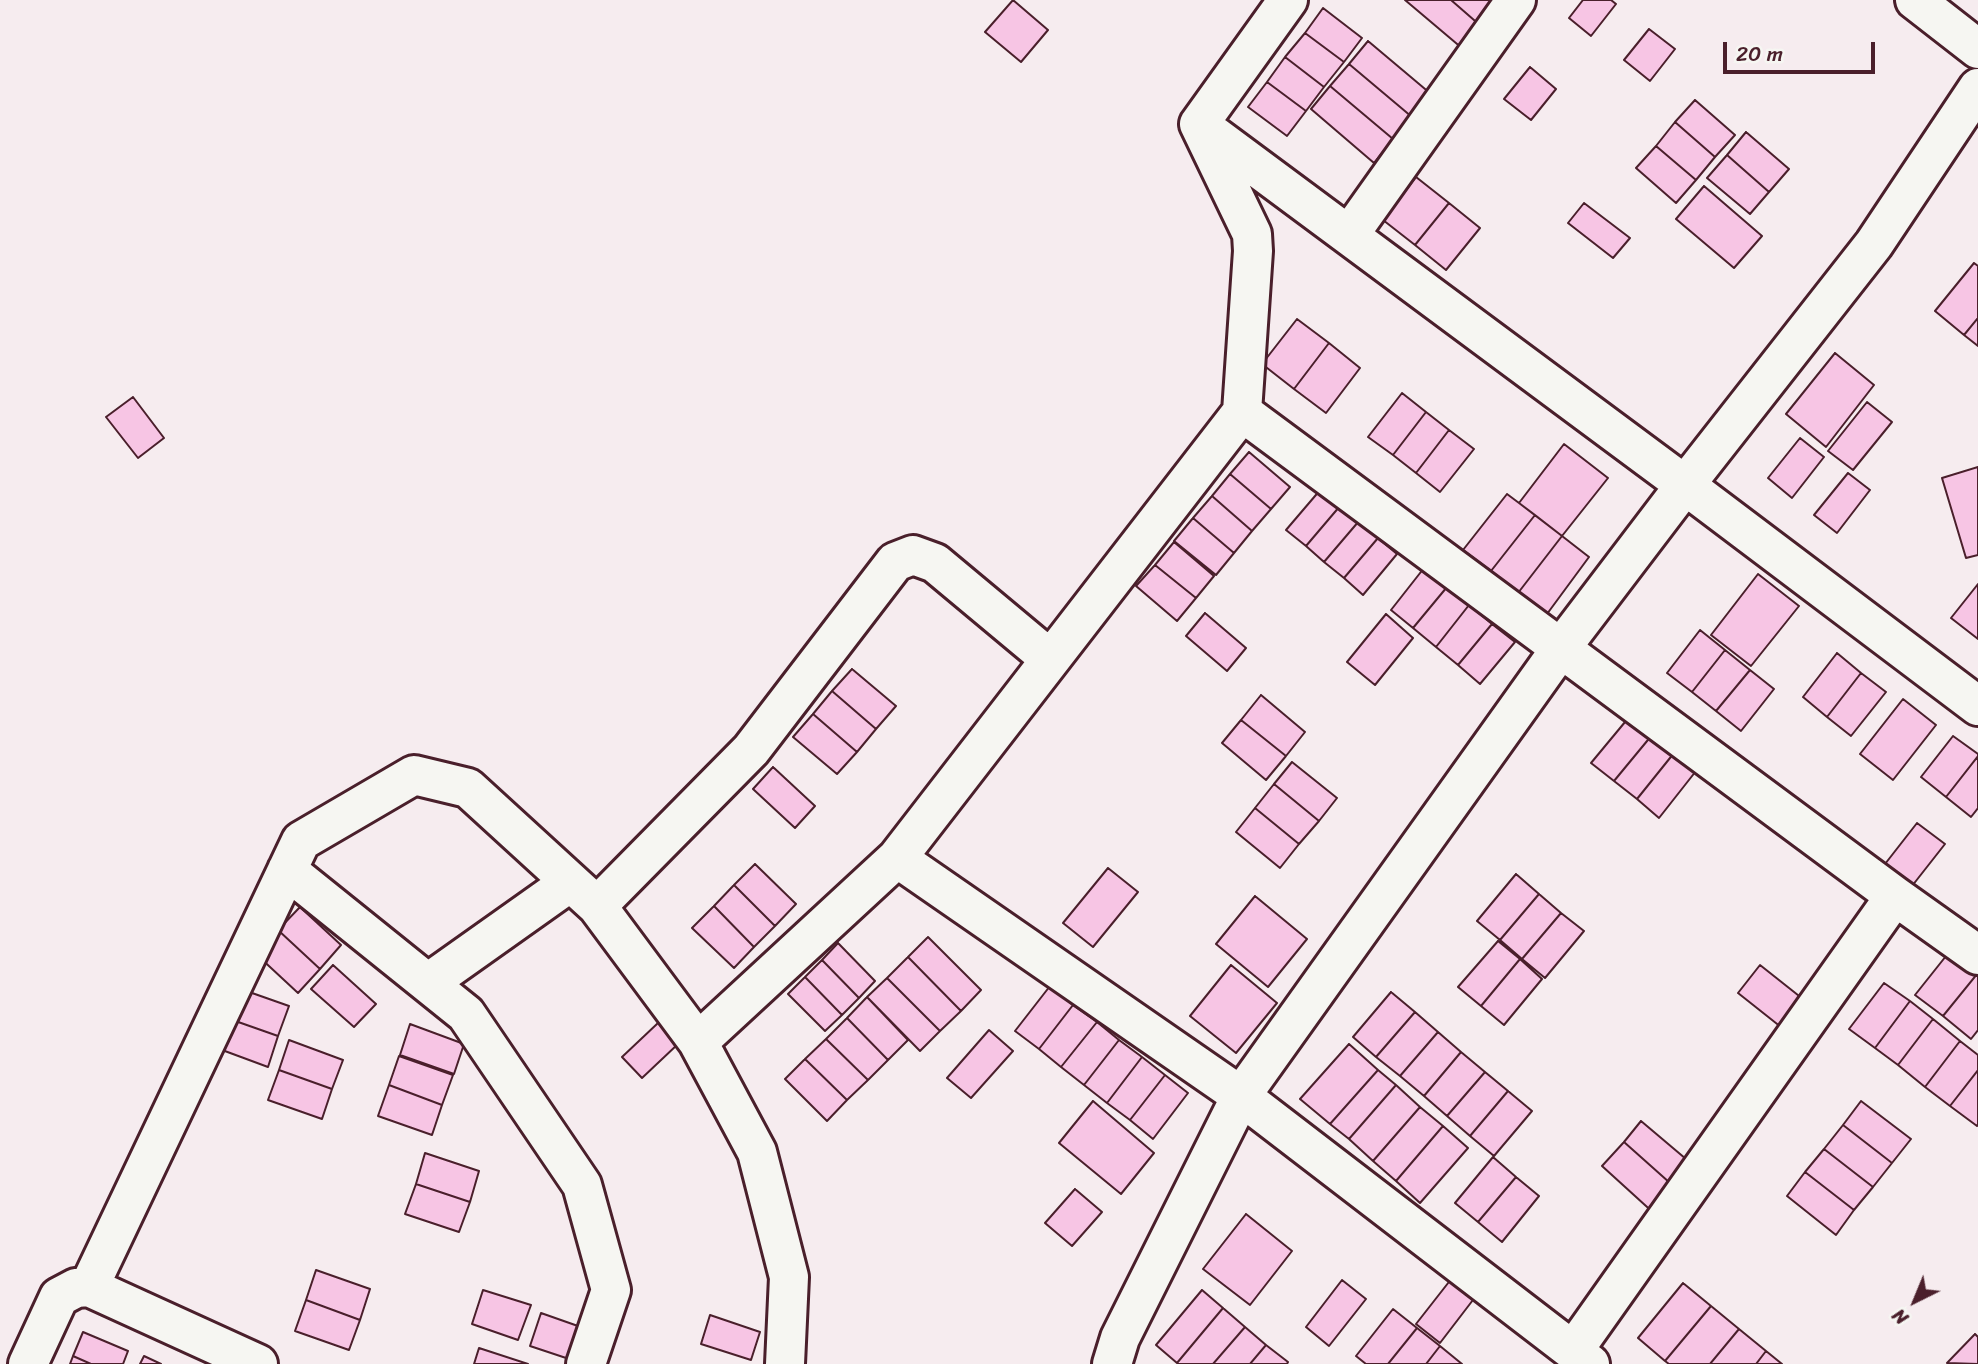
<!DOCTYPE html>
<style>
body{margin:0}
#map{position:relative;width:1978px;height:1364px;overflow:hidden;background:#f6ecef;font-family:Sriracha,sans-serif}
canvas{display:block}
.north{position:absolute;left:1880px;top:1266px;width:70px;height:70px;-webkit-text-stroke:5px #f6f6f2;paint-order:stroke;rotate:223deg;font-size:19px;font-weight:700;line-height:28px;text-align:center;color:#4a1f2b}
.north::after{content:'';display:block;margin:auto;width:24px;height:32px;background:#4a1f2b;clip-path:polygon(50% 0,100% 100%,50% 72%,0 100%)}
.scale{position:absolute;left:1723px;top:42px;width:152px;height:32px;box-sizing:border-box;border:4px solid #4a1f2b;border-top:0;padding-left:9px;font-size:21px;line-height:24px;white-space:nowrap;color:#4a1f2b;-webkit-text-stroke:5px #f6f6f2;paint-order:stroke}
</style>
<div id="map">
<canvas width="1978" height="1364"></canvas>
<div class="north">N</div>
<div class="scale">20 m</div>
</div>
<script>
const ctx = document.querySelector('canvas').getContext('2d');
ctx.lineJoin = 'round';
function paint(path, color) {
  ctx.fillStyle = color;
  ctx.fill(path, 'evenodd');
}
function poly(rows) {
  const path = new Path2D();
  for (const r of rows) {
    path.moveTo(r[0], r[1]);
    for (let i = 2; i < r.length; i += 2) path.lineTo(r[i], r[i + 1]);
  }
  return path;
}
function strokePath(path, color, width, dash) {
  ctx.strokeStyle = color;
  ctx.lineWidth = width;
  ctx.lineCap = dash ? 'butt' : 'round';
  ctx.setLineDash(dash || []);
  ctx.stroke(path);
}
const building = poly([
 [1013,0,1048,30,1021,62,985,32,1013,0],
 [1405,0,1451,0,1482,27,1463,49,1405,0],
 [1451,0,1496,0,1482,27,1451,0],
 [1583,0,1611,0,1616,4,1591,36,1569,18,1583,0],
 [1323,8,1362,38,1344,62,1305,33,1323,8],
 [1649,29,1675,49,1650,81,1624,60,1649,29],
 [1305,33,1344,62,1324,87,1285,57,1305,33],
 [1368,41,1431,94,1412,117,1349,64,1368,41],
 [1285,57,1324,87,1306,111,1267,82,1285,57],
 [1349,64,1412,117,1393,139,1330,86,1349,64],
 [1530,67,1556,89,1531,120,1504,99,1530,67],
 [1267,82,1306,111,1287,136,1248,107,1267,82],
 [1330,86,1393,139,1374,163,1311,109,1330,86],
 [1695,100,1735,135,1715,157,1675,122,1695,100],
 [1675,122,1715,157,1696,180,1656,146,1675,122],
 [1746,132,1789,169,1769,192,1727,155,1746,132],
 [1656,146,1696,180,1676,203,1636,168,1656,146],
 [1727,155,1769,192,1750,214,1707,178,1727,155],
 [1416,177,1449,203,1415,245,1383,220,1416,177],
 [1704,186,1762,236,1734,268,1676,219,1704,186],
 [1449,203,1480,228,1446,270,1415,245,1449,203],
 [1584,203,1630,238,1613,258,1568,223,1584,203],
 [1974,263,1978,266,1978,318,1964,335,1935,311,1974,263],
 [1978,318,1978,346,1964,335,1978,318],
 [1297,319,1329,343,1294,389,1262,364,1297,319],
 [1329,343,1360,368,1326,413,1294,389,1329,343],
 [1835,353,1874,385,1826,447,1786,414,1835,353],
 [1402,393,1426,412,1393,455,1368,437,1402,393],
 [133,397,164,438,138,458,106,417,133,397],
 [1867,402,1892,422,1853,470,1828,451,1867,402],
 [1426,412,1449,430,1416,473,1393,455,1426,412],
 [1449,430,1474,449,1440,492,1416,473,1449,430],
 [1800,438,1824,457,1792,498,1768,478,1800,438],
 [1564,444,1608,478,1562,536,1519,503,1564,444],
 [1249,452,1290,487,1271,509,1230,474,1249,452],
 [1978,467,1978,555,1966,558,1942,478,1978,467],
 [1848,473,1870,490,1837,533,1814,515,1848,473],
 [1230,474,1271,509,1252,531,1212,496,1230,474],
 [1321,489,1340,506,1306,546,1286,530,1321,489],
 [1507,494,1535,515,1491,571,1463,550,1507,494],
 [1212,496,1252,531,1234,553,1193,518,1212,496],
 [1340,506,1359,521,1324,562,1306,546,1340,506],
 [1535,515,1562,536,1518,593,1491,571,1535,515],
 [1193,518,1234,553,1216,575,1174,541,1193,518],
 [1359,521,1378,538,1344,578,1324,562,1359,521],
 [1562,536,1589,557,1547,614,1518,593,1562,536],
 [1378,538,1397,554,1363,595,1344,578,1378,538],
 [1174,542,1214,576,1196,598,1155,565,1174,542],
 [1155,565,1196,598,1177,621,1136,586,1155,565],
 [1424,568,1447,587,1413,628,1391,610,1424,568],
 [1758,574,1799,606,1751,666,1711,635,1758,574],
 [1978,584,1978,639,1951,618,1978,584],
 [1447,587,1469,605,1436,647,1413,628,1447,587],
 [1469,605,1492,624,1458,665,1436,647,1469,605],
 [1205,613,1246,648,1227,671,1186,636,1205,613],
 [1386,614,1413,638,1375,685,1347,662,1386,614],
 [1492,624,1515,642,1480,684,1458,665,1492,624],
 [1700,630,1725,650,1692,692,1667,673,1700,630],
 [1725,650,1750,670,1716,711,1692,692,1725,650],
 [1837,653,1861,673,1827,717,1803,697,1837,653],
 [852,669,896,706,876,729,832,691,852,669],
 [1750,670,1774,689,1741,731,1716,711,1750,670],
 [1861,673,1886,692,1851,736,1827,717,1861,673],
 [832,691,876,729,857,752,813,714,832,691],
 [1261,695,1305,732,1286,756,1241,720,1261,695],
 [1903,699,1936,725,1893,780,1860,754,1903,699],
 [813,714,857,752,837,774,793,737,813,714],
 [1630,716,1652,735,1614,781,1591,763,1630,716],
 [1241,720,1286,756,1266,780,1222,743,1241,720],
 [1652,735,1674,753,1637,799,1614,781,1652,735],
 [1953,736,1978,754,1978,756,1946,797,1921,777,1953,736],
 [1674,753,1696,771,1659,818,1637,799,1674,753],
 [1978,756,1978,808,1971,817,1946,797,1978,756],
 [1292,762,1337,798,1319,821,1274,784,1292,762],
 [773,767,815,806,795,828,753,789,773,767],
 [1274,784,1319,821,1299,844,1255,808,1274,784],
 [1255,808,1299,844,1280,868,1236,832,1255,808],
 [1917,823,1945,844,1912,886,1885,864,1917,823],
 [755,864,796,904,775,926,734,885,755,864],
 [1108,868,1138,892,1093,947,1063,923,1108,868],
 [1516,874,1539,894,1500,940,1477,921,1516,874],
 [734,885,775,926,754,947,714,906,734,885],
 [1539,894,1561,913,1522,959,1500,940,1539,894],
 [1255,896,1307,939,1268,987,1216,944,1255,896],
 [714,906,754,947,734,968,692,928,714,906],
 [300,907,341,945,320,969,278,930,300,907],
 [1561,913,1584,931,1545,978,1522,959,1561,913],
 [278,930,320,969,298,993,256,954,278,930],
 [928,937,981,990,961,1011,908,957,928,937],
 [1498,941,1520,959,1481,1006,1458,987,1498,941],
 [838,943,875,981,859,998,822,960,838,943],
 [1950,951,1978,973,1943,1016,1915,995,1950,951],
 [908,957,961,1011,940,1031,887,978,908,957],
 [1520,959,1542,979,1504,1025,1481,1006,1520,959],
 [822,960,859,998,842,1015,805,977,822,960],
 [333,965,376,1004,354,1027,311,989,333,965],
 [1231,965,1277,1003,1236,1053,1190,1016,1231,965],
 [1760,965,1813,1007,1791,1035,1738,993,1760,965],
 [1978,973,1978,1030,1971,1039,1943,1016,1978,973],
 [805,977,842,1015,825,1031,788,994,805,977],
 [887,978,940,1031,920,1051,867,997,887,978],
 [1884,983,1910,1001,1875,1048,1849,1029,1884,983],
 [1050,986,1073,1005,1039,1049,1015,1031,1050,986],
 [235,987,289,1006,278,1036,224,1017,235,987],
 [1391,992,1415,1012,1376,1057,1353,1037,1391,992],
 [867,997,908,1040,888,1060,847,1018,867,997],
 [1910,1001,1933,1019,1898,1065,1875,1048,1910,1001],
 [1073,1005,1097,1022,1061,1067,1039,1049,1073,1005],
 [1415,1012,1438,1032,1400,1076,1376,1057,1415,1012],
 [224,1017,278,1036,268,1067,214,1047,224,1017],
 [847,1018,888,1060,868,1080,826,1039,847,1018],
 [1933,1019,1960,1041,1925,1087,1898,1065,1933,1019],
 [1097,1022,1119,1040,1084,1085,1061,1067,1097,1022],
 [658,1023,678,1044,642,1078,622,1057,658,1023],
 [410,1024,464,1044,454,1074,400,1055,410,1024],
 [989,1030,1013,1051,971,1098,947,1078,989,1030],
 [1438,1032,1461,1052,1424,1096,1400,1076,1438,1032],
 [826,1039,868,1080,847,1100,805,1059,826,1039],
 [289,1040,343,1060,332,1089,279,1070,289,1040],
 [1119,1040,1142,1057,1107,1103,1084,1085,1119,1040],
 [1960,1041,1978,1055,1978,1070,1950,1106,1925,1087,1960,1041],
 [1349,1044,1378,1070,1330,1124,1300,1099,1349,1044],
 [1461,1052,1485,1072,1447,1116,1424,1096,1461,1052],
 [399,1056,453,1075,442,1105,389,1085,399,1056],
 [1142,1057,1165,1075,1130,1120,1107,1103,1142,1057],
 [805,1059,847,1100,827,1121,785,1079,805,1059],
 [279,1070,332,1089,322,1119,268,1100,279,1070],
 [1378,1070,1396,1085,1349,1139,1330,1124,1378,1070],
 [1978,1070,1978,1124,1977,1126,1950,1106,1978,1070],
 [1485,1072,1508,1091,1470,1136,1447,1116,1485,1072],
 [1165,1075,1188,1093,1153,1139,1130,1120,1165,1075],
 [389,1085,442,1105,432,1135,378,1116,389,1085],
 [1396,1085,1420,1107,1373,1161,1349,1139,1396,1085],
 [1508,1091,1532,1111,1494,1156,1470,1136,1508,1091],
 [1093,1101,1154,1153,1121,1194,1059,1143,1093,1101],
 [1861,1101,1911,1139,1892,1163,1843,1125,1861,1101],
 [1420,1107,1443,1126,1396,1181,1373,1161,1420,1107],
 [1641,1121,1699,1170,1679,1191,1624,1142,1641,1121],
 [1843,1125,1892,1163,1873,1187,1824,1149,1843,1125],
 [1443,1126,1468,1148,1420,1203,1396,1181,1443,1126],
 [1624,1142,1679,1191,1657,1216,1602,1166,1624,1142],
 [1824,1149,1873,1187,1854,1210,1805,1172,1824,1149],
 [425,1153,479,1171,470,1202,416,1184,425,1153],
 [1493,1157,1516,1177,1478,1222,1455,1203,1493,1157],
 [1805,1172,1854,1210,1836,1235,1787,1196,1805,1172],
 [1516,1177,1539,1196,1502,1242,1478,1222,1516,1177],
 [416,1184,470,1202,459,1232,405,1214,416,1184],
 [1075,1189,1102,1212,1072,1246,1045,1223,1075,1189],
 [1246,1214,1292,1251,1250,1305,1203,1269,1246,1214],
 [316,1270,370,1289,360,1320,306,1300,316,1270],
 [1452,1278,1476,1296,1440,1343,1416,1324,1452,1278],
 [1342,1280,1366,1299,1329,1346,1306,1327,1342,1280],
 [1683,1283,1711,1306,1665,1361,1638,1338,1683,1283],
 [483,1290,531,1305,518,1340,472,1324,483,1290],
 [1202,1290,1223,1308,1177,1363,1156,1345,1202,1290],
 [306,1300,360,1320,349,1350,295,1331,306,1300],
 [1711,1306,1739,1329,1710,1364,1669,1364,1665,1361,1711,1306],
 [1223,1308,1245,1327,1213,1364,1178,1364,1177,1363,1223,1308],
 [1393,1309,1417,1328,1388,1364,1366,1364,1356,1356,1393,1309],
 [541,1313,595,1332,584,1364,530,1346,541,1313],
 [710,1315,760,1332,751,1360,701,1344,710,1315],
 [1245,1327,1266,1345,1250,1364,1213,1364,1245,1327],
 [1417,1328,1440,1346,1426,1364,1388,1364,1417,1328],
 [1739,1329,1766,1351,1756,1364,1710,1364,1739,1329],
 [83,1332,128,1351,123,1364,91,1364,73,1356,83,1332],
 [1975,1334,1978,1337,1978,1364,1947,1363,1975,1334],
 [1266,1345,1288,1362,1287,1364,1250,1364,1266,1345],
 [1440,1346,1462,1364,1426,1364,1440,1346],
 [479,1348,528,1364,474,1364,479,1348],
 [1766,1351,1782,1364,1756,1364,1766,1351],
 [73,1356,91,1364,70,1364,73,1356],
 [144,1356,161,1364,140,1364,144,1356]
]);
const street = poly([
 [1915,0,1978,49],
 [1199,124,1288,0],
 [1204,128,1685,485,1978,706],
 [1349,235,1516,0],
 [1242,412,1895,896,1978,955],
 [897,858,1241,1096,1590,1364],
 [287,870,466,1014,582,1185,611,1290,586,1364],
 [597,906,751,750,895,562,913,555,935,563,1050,659],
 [428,983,569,883],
 [698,1042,897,858,1242,412,1253,251,1252,234,1199,124],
 [89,1287,301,841,414,775,468,788,597,906,698,1042,757,1152,789,1277,785,1364],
 [1573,1351,1895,896],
 [28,1364,59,1297,76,1288,89,1287,258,1364],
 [1112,1364,1120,1338,1241,1096,1561,648,1685,485,1874,244,1978,88]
]);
paint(building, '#f7c5e4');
strokePath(building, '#4a1f2b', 2);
strokePath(street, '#4a1f2b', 44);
strokePath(street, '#f6f6f2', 38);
</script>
